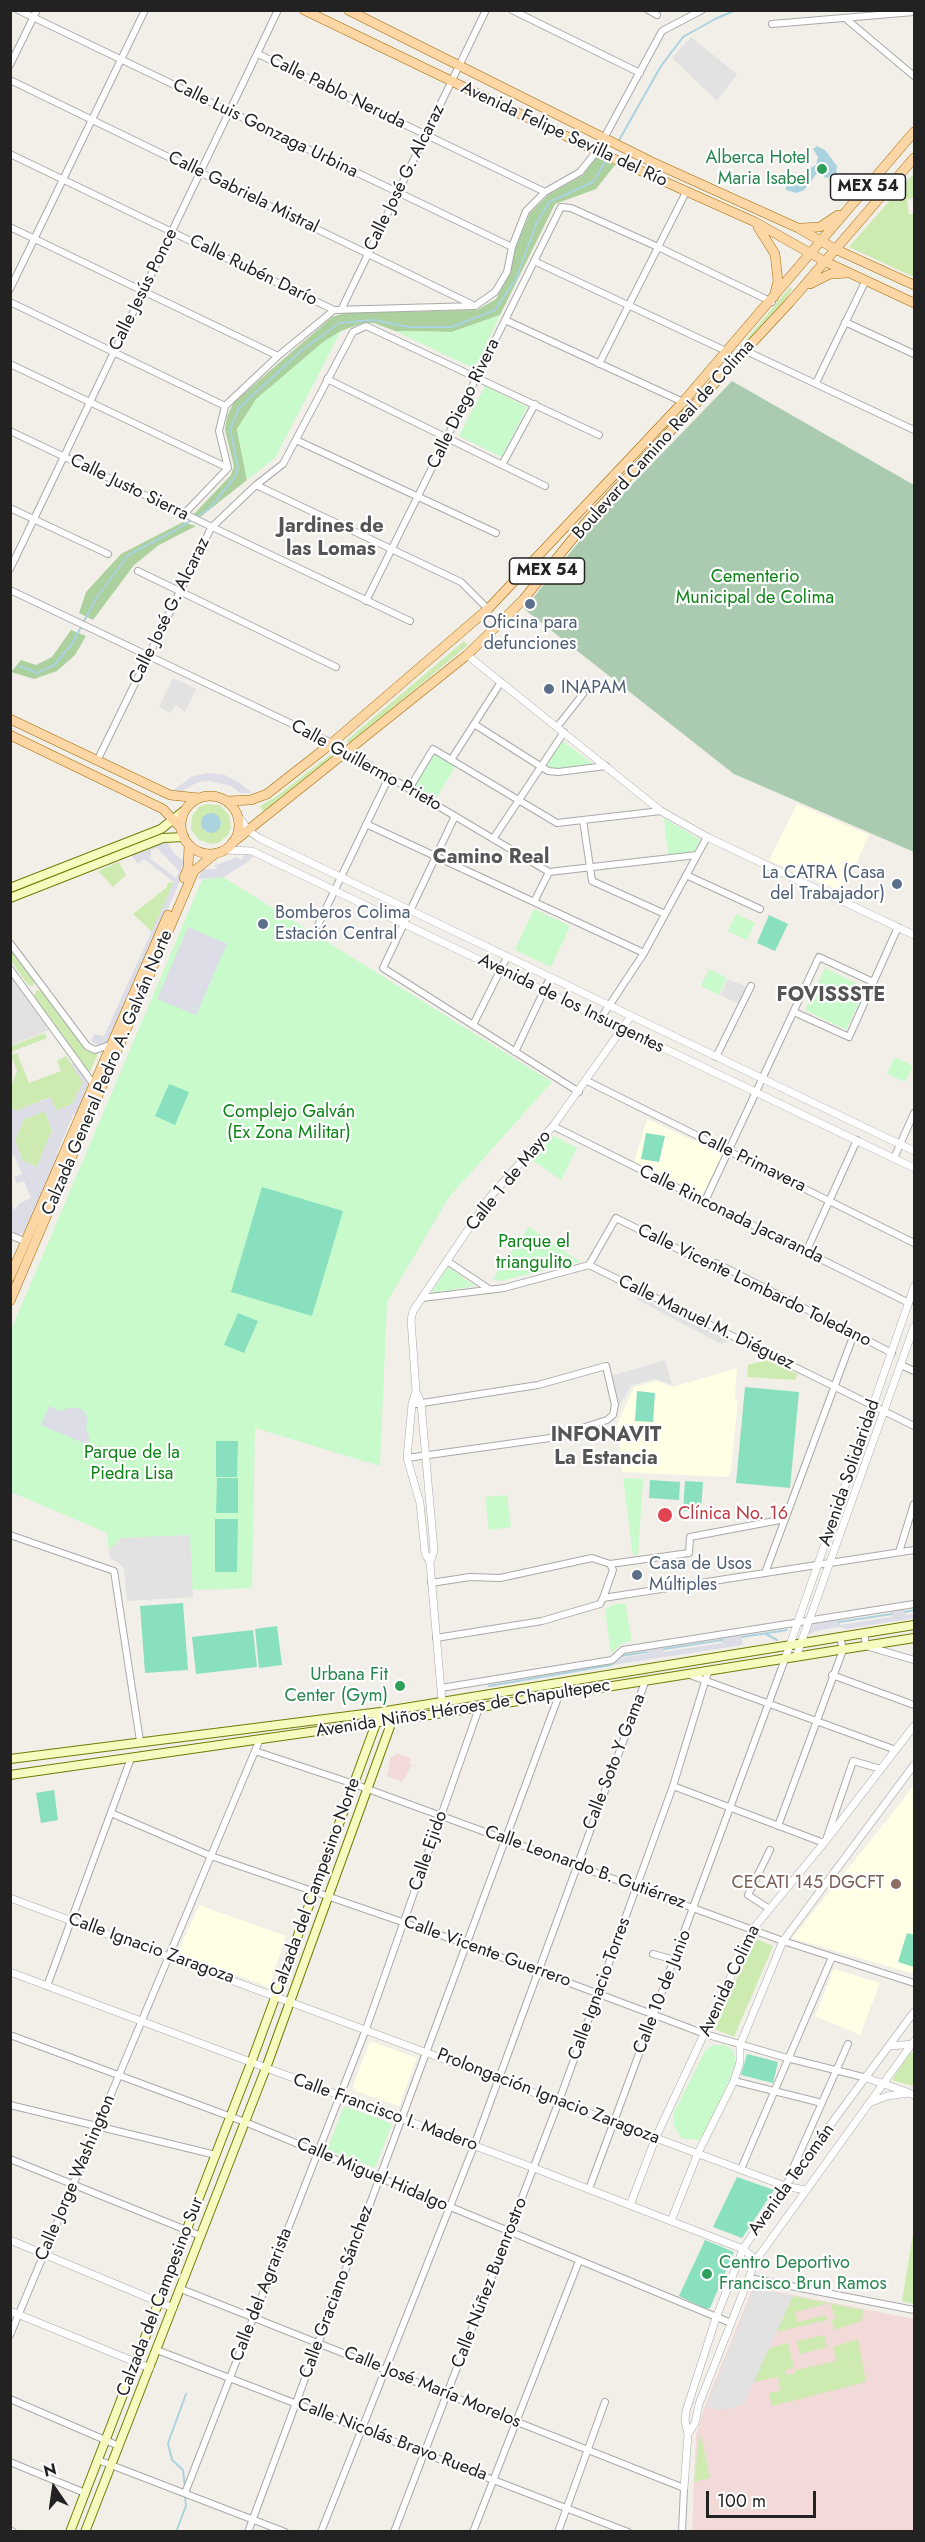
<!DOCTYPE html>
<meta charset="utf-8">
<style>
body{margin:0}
#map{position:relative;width:925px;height:2542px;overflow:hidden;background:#f2efe9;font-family:Jost,sans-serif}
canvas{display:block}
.frame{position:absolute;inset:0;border:12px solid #222;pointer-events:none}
.north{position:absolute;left:24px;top:2458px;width:60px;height:60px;-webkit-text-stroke:4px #fff;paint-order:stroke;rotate:347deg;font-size:16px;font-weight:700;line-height:24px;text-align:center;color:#222}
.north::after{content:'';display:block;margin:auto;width:21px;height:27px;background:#222;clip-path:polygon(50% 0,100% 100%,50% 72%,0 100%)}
.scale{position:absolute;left:706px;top:2491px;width:110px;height:27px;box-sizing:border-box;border:3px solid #222;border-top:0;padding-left:8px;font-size:18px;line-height:21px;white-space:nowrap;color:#222;-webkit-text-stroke:4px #fff;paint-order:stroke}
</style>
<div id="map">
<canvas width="925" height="2542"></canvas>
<div class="frame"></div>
<div class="north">N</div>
<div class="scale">100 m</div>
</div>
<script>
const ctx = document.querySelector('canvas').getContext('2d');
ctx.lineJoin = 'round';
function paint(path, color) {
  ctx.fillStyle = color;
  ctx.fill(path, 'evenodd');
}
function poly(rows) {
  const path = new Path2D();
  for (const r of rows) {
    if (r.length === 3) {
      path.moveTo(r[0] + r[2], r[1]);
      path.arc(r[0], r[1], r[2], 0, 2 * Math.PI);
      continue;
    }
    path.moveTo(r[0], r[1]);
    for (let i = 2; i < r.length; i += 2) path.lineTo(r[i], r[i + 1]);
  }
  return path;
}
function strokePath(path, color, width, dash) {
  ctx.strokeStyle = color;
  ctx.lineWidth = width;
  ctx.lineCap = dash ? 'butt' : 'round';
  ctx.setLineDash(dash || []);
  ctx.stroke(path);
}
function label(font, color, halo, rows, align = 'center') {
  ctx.font = font + ' Jost,sans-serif';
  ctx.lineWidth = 4.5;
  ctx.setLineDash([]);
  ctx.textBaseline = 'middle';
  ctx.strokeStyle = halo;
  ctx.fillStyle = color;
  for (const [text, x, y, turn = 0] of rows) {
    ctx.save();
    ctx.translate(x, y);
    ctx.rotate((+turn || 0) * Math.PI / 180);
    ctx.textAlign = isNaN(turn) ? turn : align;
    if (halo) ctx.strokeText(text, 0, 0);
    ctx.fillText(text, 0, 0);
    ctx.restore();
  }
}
const commercial = poly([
 [396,1753,411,1758,409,1764,412,1765,402,1782,387,1776,391,1756,394,1757],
 [753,2287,914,2319,914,2531,692,2532,696,2435,707,2400]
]);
const education = poly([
 [797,804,869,835,843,892,769,860],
 [647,1119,723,1154,702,1195,634,1162],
 [737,1368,735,1397,738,1401,731,1470,727,1477,622,1472,617,1425,634,1387,656,1381,673,1387],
 [914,1784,914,1974,792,1938,900,1804],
 [199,1905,286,1936,269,1987,177,1954],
 [834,1969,880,1983,860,2035,815,2016],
 [370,2041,417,2058,399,2106,356,2091,353,2086]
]);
const grass = poly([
 [914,173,914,198,907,199,909,214,914,214,914,277,849,247],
 [790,287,792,289,788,296,729,365,725,365],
 [464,641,468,645,395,706,350,743,346,741],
 [330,755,333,757,263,812,260,806,277,796],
 [207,804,220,805,229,815,231,828,228,835,218,843,211,844,199,840,191,829,192,816,200,806],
 [208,814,220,818,221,825,205,832,201,824],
 [119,862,126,875,113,887,98,871],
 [174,882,152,932,133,914,166,888,168,883],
 [11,949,34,981,33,986,28,985,11,961],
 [41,990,84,1048,98,1054,89,1074,34,996,36,991],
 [45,1033,47,1038,11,1052,11,1046],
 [17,1053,29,1083,61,1071,57,1061,66,1056,83,1082,72,1104,56,1111,50,1097,16,1111,11,1108,11,1087,17,1071,11,1055],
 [45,1111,52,1130,37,1167,23,1161,15,1141,24,1119],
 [766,1360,798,1374,795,1380,747,1377,748,1365],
 [754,1938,773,1946,734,2037,715,2029],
 [910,2053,914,2053,914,2086,894,2081,893,2078],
 [914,2228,914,2304,902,2301],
 [793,2296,863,2310,862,2321,834,2330,832,2320,836,2319,830,2303,795,2312,798,2322,826,2315,827,2320,776,2332],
 [824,2335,827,2347,800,2354,797,2341],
 [858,2339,866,2382,772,2406,769,2393,781,2390,778,2377,754,2382,769,2348,788,2343,794,2368,785,2370,786,2375,795,2373,795,2370,836,2361,833,2347],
 [701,2435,710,2478,694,2482,699,2439]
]);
const forest = poly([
 [596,157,615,165,596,189,555,204,500,315,452,332,395,331,374,323,363,323,341,331,322,343,237,429,247,480,199,518,193,515,231,475,234,466,225,430,227,416,234,402,332,317,345,313,477,310,496,299,510,273,516,246,530,213,548,195,583,175],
 [183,522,196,526,159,545,134,565,93,620,79,613,86,592,121,554],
 [71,630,86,636,75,655,57,671,34,679,11,672,21,660,36,665,52,657]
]);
const cemetery = poly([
 [732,381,914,485,914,852,734,774,524,609,592,526]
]);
const park = poly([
 [500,315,477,365,471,367,395,331,452,332],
 [341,331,275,458,247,480,237,429,256,399,322,343],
 [485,386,527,407,502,457,459,436],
 [561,740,595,765,558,770,545,765],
 [434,754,455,767,435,800,414,787],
 [664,818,700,840,694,852,668,855],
 [223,877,552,1082,449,1197,387,1302,380,1466,255,1428,252,1588,193,1590,121,1538,109,1551,107,1533,11,1492,11,1330,202,880],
 [534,909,570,926,551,967,515,950],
 [736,914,755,923,747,940,728,931],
 [825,968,866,988,846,1030,805,1010],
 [709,969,727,978,719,995,701,986],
 [895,1057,913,1066,905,1082,887,1074],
 [554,1136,577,1148,561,1180,532,1160],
 [529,1227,580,1262,500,1281,493,1279],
 [448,1267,475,1286,431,1293],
 [623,1478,643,1479,638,1555,633,1556],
 [507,1495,511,1527,489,1530,485,1497],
 [625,1603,632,1641,623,1643,611,1653,605,1610,613,1605],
 [713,2045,724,2045,733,2050,736,2063,708,2130,698,2140,681,2138,673,2124,674,2112,705,2051],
 [344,2106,392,2124,375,2168,327,2150]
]);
const pitch = poly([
 [769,915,788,924,775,951,757,943],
 [169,1084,189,1092,175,1125,155,1116],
 [646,1133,665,1136,659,1162,641,1159],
 [262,1187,343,1211,312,1316,231,1292],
 [238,1313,258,1321,244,1353,224,1345],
 [745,1387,799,1392,790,1488,736,1483],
 [637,1391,655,1393,653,1422,635,1421],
 [216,1441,238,1441,237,1477,216,1477],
 [217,1478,238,1478,238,1513,216,1513],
 [650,1480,680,1482,679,1500,649,1498],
 [685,1481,703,1482,701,1512,683,1511],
 [215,1519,238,1519,237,1572,215,1572],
 [183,1603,188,1670,145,1673,140,1606],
 [277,1626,282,1665,259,1668,255,1629],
 [253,1630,257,1667,196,1674,192,1637],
 [54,1790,58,1820,41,1823,36,1793],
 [907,1933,914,1935,914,1967,898,1962],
 [747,2054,778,2062,773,2083,741,2075],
 [737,2177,774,2190,742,2238,713,2227],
 [705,2240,734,2252,710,2308,706,2309,679,2296]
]);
const parking = poly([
 [691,37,737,74,717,101,672,58],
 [173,678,196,689,185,712,176,705,170,713,159,707],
 [11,977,49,1030,12,1045,10,1042],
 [728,979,747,987,739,1004,720,995],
 [638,1295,729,1341,721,1344,636,1299],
 [665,1360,672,1385,655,1379,632,1385,619,1406,611,1376],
 [190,1535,193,1597,127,1601,124,1569,119,1563,110,1559,109,1551,121,1538],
 [757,2289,793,2296,743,2405,723,2410,706,2407,753,2291]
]);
const plaza = poly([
 [208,773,225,775,240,783,252,793,240,793,231,786,210,781,198,782,179,793,171,792,191,777],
 [167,841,173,852,187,864,186,867,111,1041,98,1045,91,1041,94,1034,104,1036,174,882,144,859,138,864,131,855],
 [157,848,179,871,176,878,151,859,151,850],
 [246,854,253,856,248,862,223,877,197,879,203,869,217,869,214,866,237,857,241,860],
 [188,927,227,944,196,1015,157,999],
 [70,1063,77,1064,91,1086,80,1112,73,1115,57,1153,58,1161,27,1232,18,1234,11,1231,11,1202,14,1210,20,1203,31,1198,24,1181,17,1183,14,1177,22,1174,14,1155,11,1156,11,1108,16,1111,51,1097,56,1111,72,1104,83,1082],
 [45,1111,52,1130,37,1167,23,1161,15,1141,24,1119],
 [49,1406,59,1411,73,1407,83,1410,88,1419,86,1428,90,1440,88,1445,41,1425],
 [904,1609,906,1615,914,1614,914,1618,846,1629,839,1627,815,1631,811,1634,808,1632,809,1624,839,1619,840,1625,892,1617,891,1611],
 [741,1634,743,1645,612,1665,621,1658,646,1654,645,1649,663,1646,664,1652,722,1643,721,1637]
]);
const water = poly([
 [817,146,825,150,837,166,836,176,826,178,818,172,804,190,797,193,786,190,786,182,789,179,797,181,800,175,805,175,806,170,816,165,818,157,813,149],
 [211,823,10]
]);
const stream = poly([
 [618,142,661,66,683,37,715,19,736,10],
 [19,666,37,673,54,665,72,644,95,600,128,555,174,531,209,509,235,477,238,467,230,429,239,408,301,351,339,323,374,320,408,327,452,327,495,310,516,279,536,224,549,202,593,182,607,159],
 [905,1612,914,1610],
 [839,1622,892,1614],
 [766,1634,777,1640],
 [742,1637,787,1630],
 [664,1649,722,1640],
 [489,1686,611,1665,621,1656,646,1652],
 [185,2487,183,2470,172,2460,168,2443,186,2394],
 [176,2532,186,2506,185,2496]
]);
const minor = poly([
 [18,10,512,247],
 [512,10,640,73],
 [648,10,657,15],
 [845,18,914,76],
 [772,24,914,12],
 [258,54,545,192],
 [10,65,37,10],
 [10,80,471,304],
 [10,154,334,310],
 [10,227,278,356],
 [534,261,728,352],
 [10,289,145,10],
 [10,302,225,406],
 [342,308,486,10],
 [505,320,683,402],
 [845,322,914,354],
 [746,351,914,430],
 [10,364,228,468],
 [599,364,686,192],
 [327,379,545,486],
 [816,383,866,280],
 [10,431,410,621],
 [296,440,496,533],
 [502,465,535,404],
 [256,485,461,582,488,609],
 [10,508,108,554],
 [183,515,228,468,219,431,225,406,278,356,334,310,475,306,495,292,507,272,512,247,526,211,545,192,580,172,597,151,662,31,702,10],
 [10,569,278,10],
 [138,571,336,667],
 [10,590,332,743,549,872,697,855],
 [366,601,561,207,571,208,658,247,772,302],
 [474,724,548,771,558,772,606,766],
 [557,727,583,694],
 [451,760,501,682],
 [97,761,211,528,256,485,283,464,353,332,366,326,599,435],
 [409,789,433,749,557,823,661,811],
 [455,816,383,968,579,1092],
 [583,820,592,881,665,914],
 [366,824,644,953],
 [493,839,564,732],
 [686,875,760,909],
 [534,902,549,872],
 [318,925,389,777],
 [10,943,87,1046,95,1050,113,1044],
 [10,969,94,1085],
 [794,1012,849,1037,898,927],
 [601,1018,644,953,707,837],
 [473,1025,507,957],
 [515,1052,550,978],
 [716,1057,751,986],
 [587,1081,914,1243],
 [553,1126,909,1303],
 [894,1158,914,1113],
 [705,1201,819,957,873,982],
 [10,1235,26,1242],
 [806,1252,857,1140],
 [447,1261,489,1289],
 [589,1265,616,1218,710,1265,716,1263,892,1353],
 [422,1298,504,1288,589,1265,914,1426],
 [901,1365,914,1371],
 [407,1458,550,1438,607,1420,613,1415,615,1405,606,1366,538,1385,416,1404],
 [10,1535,114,1571,140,1741],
 [899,1552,914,1504],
 [765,1573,854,1334],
 [431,1583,470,1577,500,1578,592,1558,610,1564,689,1553,690,1537,785,1519],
 [603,1598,613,1570,610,1564],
 [864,1633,866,1646,914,1660],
 [436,1638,542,1621,600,1604,603,1598,914,1550],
 [690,1675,896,1750],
 [832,1675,914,1705],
 [441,1688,612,1660,623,1650,914,1604],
 [255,1751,354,1784,783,1941,914,1983],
 [673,1786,824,1843],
 [111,1813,211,1856,466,1944,705,2034,787,2058,867,2078],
 [778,1826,843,1650,840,1637],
 [827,1837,853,1761,881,1769],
 [768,1908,748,1895,770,1850],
 [653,1954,675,1960],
 [47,1986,131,1758],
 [10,2035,245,2122,731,2323],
 [734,2081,822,2103],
 [10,2105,216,2155],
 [10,2159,201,2236],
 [741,2169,832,1957],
 [789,2177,848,2044],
 [589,2189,785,1659],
 [749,2278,914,2310],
 [181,2289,684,2488,682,2532],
 [10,2335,260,1739],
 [157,2350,628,2532],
 [10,2399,119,2446],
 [98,2460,285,2532],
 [10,2462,85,2493],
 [185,2493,366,2029,479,1708],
 [10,2530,13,2532],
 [248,2532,559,1695],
 [321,2532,474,2146,645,1682],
 [394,2532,559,2101,673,1786,708,1672],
 [473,2532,579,2261],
 [558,2532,605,2402]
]);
const tertiary = poly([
 [467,655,661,811,707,837,914,935],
 [238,816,249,831,259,838,914,1151],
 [225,850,252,851,914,1168],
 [416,1391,412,1404,407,1458,420,1503,425,1553,430,1563,443,1713],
 [430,1563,434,1551,433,1539,421,1403,416,1391,411,1320,413,1311,490,1197,553,1126,631,1016],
 [796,1657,914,1327],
 [785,1659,914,1287],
 [10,1898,785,2186,805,2190],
 [10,1972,534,2168,743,2249,756,2260],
 [890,2046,914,2044],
 [867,2078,907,2092],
 [869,2103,887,2096,909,2093,914,2095],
 [630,2205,656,2137,753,1929,824,1843,914,1726],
 [671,2221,698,2153,734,2081,740,2062,740,2045,783,1941,914,1765],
 [10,2240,173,2308],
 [10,2311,150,2368],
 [688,2434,695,2423,699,2404,756,2260,914,2041],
 [684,2488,688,2434,685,2421,686,2411,716,2318,743,2249,785,2186,914,2012]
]);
const secondary = poly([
 [10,888,161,829,185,810],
 [10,898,163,838,184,837],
 [10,1759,380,1712,914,1625],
 [10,1775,443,1713,914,1638],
 [70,2532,251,2063,378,1718],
 [85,2532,266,2068,392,1721]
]);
const primary = poly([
 [304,10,603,154,755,222,824,261,914,303],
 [348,10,652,162,798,228,835,249,914,285],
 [758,227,775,254,778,281,774,297],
 [802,228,820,227,838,215],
 [810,284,830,274,848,273],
 [10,719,170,795,199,798],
 [10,735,163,809,181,828],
 [210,825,29],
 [227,801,251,800,267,794,332,743,488,609,683,402,914,132],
 [232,843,467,655,523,600,587,521,790,302,914,158],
 [184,878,188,868,189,845],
 [10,1277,168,915],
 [10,1301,194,871,216,853]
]);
const markers = [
 [822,169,6,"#2e9e5b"],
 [530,604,6,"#5c6f8a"],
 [549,689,6,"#5c6f8a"],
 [897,884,6,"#5c6f8a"],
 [263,924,6,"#5c6f8a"],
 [665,1515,8,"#e0444e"],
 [637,1575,6,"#5c6f8a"],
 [400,1686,6,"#2e9e5b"],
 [896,1884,6,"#8d6e63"],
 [707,2274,6,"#2e9e5b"]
];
const shields = [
 [868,187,75],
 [547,571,75]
];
const shieldNames = [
 ["MEX 54",868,187],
 ["MEX 54",547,571]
];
const streetNames = [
 ["Calle Pablo Neruda",337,92,26],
 ["Calle Luis Gonzaga Urbina",265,129,26],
 ["Avenida Felipe Sevilla del Río",564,135,25],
 ["Calle José G. Alcaraz",405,178,-64],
 ["Calle Gabriela Mistral",243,193,26],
 ["Calle Rubén Darío",253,271,26],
 ["Calle Jesús Ponce",144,290,-64],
 ["Calle Diego Rivera",464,404,-64],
 ["Boulevard Camino Real de Colima",664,440,-48],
 ["Calle Justo Sierra",129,488,26],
 ["Calle José G. Alcaraz",170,611,-64],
 ["Calle Guillermo Prieto",366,766,29],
 ["Avenida de los Insurgentes",571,1004,26],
 ["Calzada General Pedro A. Galván Norte",108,1073,-67],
 ["Calle Primavera",751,1162,26],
 ["Calle 1 de Mayo",509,1181,-51],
 ["Calle Rinconada Jacaranda",731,1215,26],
 ["Calle Vicente Lombardo Toledano",754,1286,26],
 ["Calle Manuel M. Diéguez",706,1323,26],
 ["Avenida Solidaridad",850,1473,-71],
 ["Avenida Niños Héroes de Chapultepec",463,1709,-9],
 ["Calle Soto Y Gama",615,1762,-69],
 ["Calle Ejido",429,1851,-71],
 ["Calle Leonardo B. Gutiérrez",585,1868,20],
 ["Calzada del Campesino Norte",316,1887,-70],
 ["Calle Ignacio Zaragoza",151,1949,20],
 ["Calle Vicente Guerrero",487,1952,20],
 ["Avenida Colima",730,1981,-65],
 ["Calle Ignacio Torres",600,1989,-70],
 ["Calle 10 de Junio",663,1992,-69],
 ["Prolongación Ignacio Zaragoza",548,2097,21],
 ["Calle Francisco I. Madero",385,2113,20],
 ["Calle Miguel Hidalgo",372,2175,23],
 ["Calle Jorge Washington",76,2178,-67],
 ["Avenida Tecomán",792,2180,-54],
 ["Calle Núñez Buenrostro",490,2283,-69],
 ["Calle Graciano Sánchez",337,2292,-70],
 ["Calle del Agrarista",262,2295,-69],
 ["Calzada del Campesino Sur",161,2297,-69],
 ["Calle José María Morelos",432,2388,22],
 ["Calle Nicolás Bravo Rueda",392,2440,21]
];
const leisureNames = [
 ["Alberca Hotel",810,159],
 ["Maria Isabel",810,180],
 ["Urbana Fit",388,1676],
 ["Center (Gym)",388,1697],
 ["Centro Deportivo",719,2264,"left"],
 ["Francisco Brun Ramos",719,2285,"left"]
];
const parkNames = [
 ["Cementerio",755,578],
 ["Municipal de Colima",755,599],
 ["Complejo Galván",289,1113],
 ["(Ex Zona Militar)",289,1134],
 ["Parque el",534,1243],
 ["triangulito",534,1264],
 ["Parque de la",132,1454],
 ["Piedra Lisa",132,1475]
];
const serviceNames = [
 ["Oficina para",530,624,"center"],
 ["defunciones",530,645,"center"],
 ["INAPAM",561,689],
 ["La CATRA (Casa",885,874,"right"],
 ["del Trabajador)",885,895,"right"],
 ["Bomberos Colima",275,914],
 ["Estación Central",275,935],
 ["Casa de Usos",649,1565],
 ["Múltiples",649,1586]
];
const healthNames = [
 ["Clínica No. 16",678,1515]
];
const educationNames = [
 ["CECATI 145 DGCFT",884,1884]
];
const neighbourhoodNames = [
 ["Jardines de",331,527],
 ["las Lomas",331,550],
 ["Camino Real",491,858],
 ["FOVISSSTE",831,996],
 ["INFONAVIT",606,1436],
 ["La Estancia",606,1459]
];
paint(commercial, '#f2dad9');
paint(education, '#ffffe5');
paint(grass, '#cdebb0');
paint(forest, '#add19e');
paint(cemetery, '#aacbaf');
paint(park, '#c8facc');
paint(pitch, '#88e0be');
paint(parking, '#e2e2e2');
paint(plaza, '#dddde8');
paint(water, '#aad3df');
strokePath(stream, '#aad3df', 2);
strokePath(minor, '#a9a9a9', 8);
strokePath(tertiary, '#a9a9a9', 8);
strokePath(secondary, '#707d05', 10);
strokePath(primary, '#a06b00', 10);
strokePath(minor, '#fff', 6);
strokePath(tertiary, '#fff', 7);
strokePath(secondary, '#f7fabf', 8);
strokePath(primary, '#fcd6a4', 9);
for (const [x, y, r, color] of markers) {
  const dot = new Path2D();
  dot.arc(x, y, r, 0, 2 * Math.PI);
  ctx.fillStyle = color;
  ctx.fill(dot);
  strokePath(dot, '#fff', 2);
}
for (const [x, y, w] of shields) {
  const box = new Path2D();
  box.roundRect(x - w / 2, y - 13, w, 26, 4.5);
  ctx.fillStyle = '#fff';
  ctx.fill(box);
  strokePath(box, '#222', 1.5);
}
label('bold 16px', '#222', null, shieldNames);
label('18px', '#222', '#fff', streetNames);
label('18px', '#27864d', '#fff', leisureNames, 'right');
label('18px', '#0c8416', '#fff', parkNames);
label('18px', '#4e5e75', '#fff', serviceNames, 'left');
label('18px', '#be3a42', '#fff', healthNames, 'left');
label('18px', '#785e54', '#fff', educationNames, 'right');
label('bold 20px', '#555', '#fff', neighbourhoodNames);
</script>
